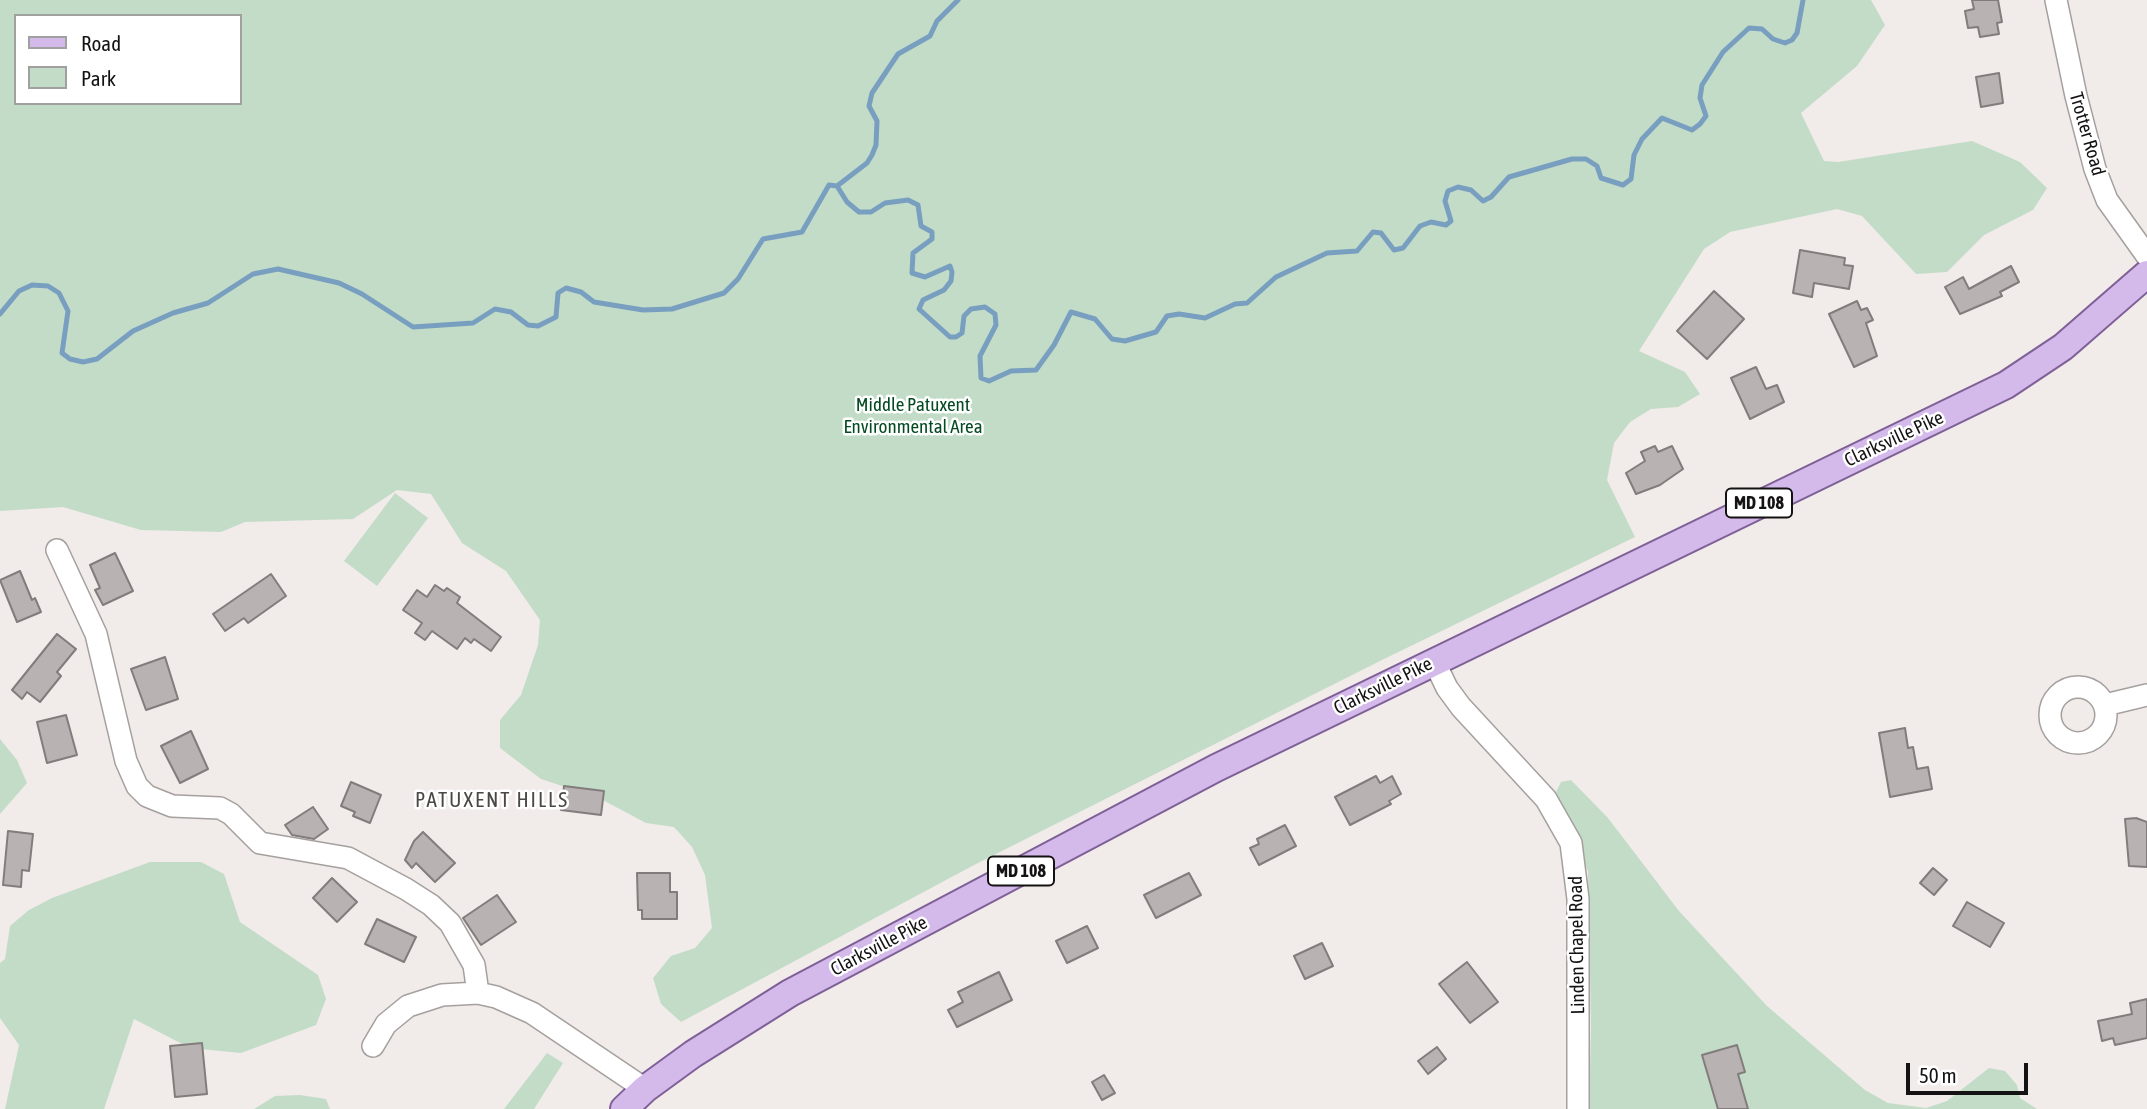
<!DOCTYPE html>
<style>
body{margin:0}
#map{position:relative;width:2147px;height:1109px;overflow:hidden;background:#f1ebe9;font-family:"Asap Condensed",sans-serif}
canvas{display:block}
.legend{position:absolute;left:14px;top:14px;width:228px;height:91px;box-sizing:border-box;background:#fff;border:2px solid #a1a0a0;margin:0;padding:9px 12px;list-style:none;font-size:21px;color:#141212}
.legend li{display:flex;align-items:center;gap:14px;height:35px}
.legend b{width:35px;border:2px solid #a1a0a0}
.scale{position:absolute;left:1906px;top:1063px;width:122px;height:32px;box-sizing:border-box;border:4px solid #141212;border-top:0;padding-left:9px;font-size:21px;line-height:24px;white-space:nowrap;color:#141212;-webkit-text-stroke:5px #fff;paint-order:stroke}
</style>
<div id="map">
<canvas width="2147" height="1109"></canvas>
<ul class="legend">
<li><b style="height:9px;background:#d4b9eb"></b>Road</li>
<li><b style="height:19px;background:#c3dcc8"></b>Park</li>
</ul>
<div class="scale">50 m</div>
</div>
<script>
const ctx = document.querySelector('canvas').getContext('2d');
ctx.lineJoin = 'round';
function paint(path, color) {
  ctx.fillStyle = color;
  ctx.fill(path, 'evenodd');
}
function poly(rows) {
  const path = new Path2D();
  for (const r of rows) {
    if (r.length === 3) {
      path.moveTo(r[0] + r[2], r[1]);
      path.arc(r[0], r[1], r[2], 0, 2 * Math.PI);
      continue;
    }
    path.moveTo(r[0], r[1]);
    for (let i = 2; i < r.length; i += 2) path.lineTo(r[i], r[i + 1]);
  }
  return path;
}
function strokePath(path, color, width, dash) {
  ctx.strokeStyle = color;
  ctx.lineWidth = width;
  ctx.lineCap = dash ? 'butt' : 'round';
  ctx.setLineDash(dash || []);
  ctx.stroke(path);
}
function label(font, color, halo, rows, align = 'center') {
  ctx.font = font + ' "Asap Condensed",sans-serif';
  ctx.lineWidth = 5;
  ctx.setLineDash([]);
  ctx.textBaseline = 'middle';
  ctx.strokeStyle = halo;
  ctx.fillStyle = color;
  for (const [text, x, y, turn = 0] of rows) {
    ctx.save();
    ctx.translate(x, y);
    ctx.rotate((+turn || 0) * Math.PI / 180);
    ctx.textAlign = isNaN(turn) ? turn : align;
    if (halo) ctx.strokeText(text, 0, 0);
    ctx.fillText(text, 0, 0);
    ctx.restore();
  }
}
const green = poly([
 [0,0,1871,0,1885,25,1857,66,1801,113,1824,161,1838,162,1972,141,2020,162,2047,188,2033,210,1984,235,1947,272,1916,274,1862,216,1837,209,1730,232,1704,249,1639,351,1685,372,1700,394,1678,407,1651,409,1630,422,1614,443,1607,480,1635,537,1386,658,974,865,681,1022,661,1004,653,978,671,956,695,948,712,928,705,875,692,847,674,827,646,823,599,798,541,779,500,748,500,720,521,695,538,645,540,620,506,571,462,543,431,494,397,490,353,519,245,522,221,532,141,530,63,507,0,511],
 [16,16,240,16,240,103,16,103],
 [395,493,428,518,377,586,344,561],
 [0,739,17,760,27,783,0,814],
 [1571,780,1608,818,1679,911,1767,1006,1865,1090,1888,1103,1926,1108,1947,1101,1989,1068,2005,1071,2017,1085,2020,1098,2037,1109,1589,1109,1591,1027,1588,871,1559,807,1556,792,1561,782],
 [150,862,201,862,224,874,240,922,318,975,326,999,316,1025,241,1053,190,1048,134,1019,104,1109,5,1109,19,1045,0,1018,0,963,5,959,10,926,29,910,52,898],
 [547,1053,563,1063,534,1109,504,1109],
 [300,1095,326,1099,330,1109,254,1109,275,1096]
]);
const stream = poly([
 [837,186,867,163,872,155,876,145,877,121,869,106,872,93,898,54,930,36,937,21,958,0],
 [0,314,19,291,32,285,48,286,59,293,68,311,62,353,70,359,83,362,97,359,133,331,173,313,208,303,253,274,278,269,339,283,362,294,413,327,473,323,495,309,511,312,528,325,538,326,556,317,558,293,566,288,581,292,594,302,643,310,672,309,724,293,738,279,763,239,802,232,829,185,837,186,847,202,859,212,871,212,885,203,908,200,918,205,921,226,932,232,932,239,913,253,912,273,925,277,950,266,952,272,951,281,944,290,923,300,919,309,950,337,956,337,962,333,964,316,971,309,985,307,995,314,996,325,980,356,981,378,989,381,1011,371,1036,370,1054,345,1071,312,1095,319,1112,339,1125,341,1156,332,1167,316,1179,314,1205,318,1235,304,1247,303,1276,277,1327,253,1357,251,1373,232,1381,233,1394,250,1403,248,1420,226,1431,222,1446,225,1451,221,1445,201,1448,191,1458,187,1471,190,1483,201,1491,197,1509,177,1572,159,1586,159,1597,166,1601,178,1623,185,1631,179,1634,155,1642,139,1662,118,1692,130,1700,124,1706,116,1700,98,1702,85,1723,52,1749,28,1762,29,1773,39,1785,43,1792,40,1797,33,1803,0]
]);
const building = poly([
 [1972,0,1998,0,2002,22,1997,23,1999,34,1980,37,1978,27,1968,28,1965,11,1974,9,1972,0],
 [1999,73,2003,103,1981,107,1976,77,1999,73],
 [1800,250,1845,258,1844,265,1853,266,1849,289,1814,283,1812,297,1793,293,1800,250],
 [2011,266,2019,282,2000,292,2002,296,1960,314,1945,287,1963,277,1969,289,2011,266],
 [1714,291,1744,319,1707,359,1677,331,1714,291],
 [1857,301,1861,310,1867,308,1873,320,1866,323,1877,356,1854,367,1829,314,1857,301],
 [1756,367,1766,389,1777,385,1784,402,1750,419,1731,378,1756,367],
 [1655,446,1658,452,1672,446,1683,469,1660,485,1636,494,1626,473,1645,461,1641,452,1655,446],
 [115,553,133,591,103,605,95,590,100,588,90,565,115,553],
 [20,571,32,600,35,598,41,612,17,622,0,580,20,571],
 [271,574,286,596,248,623,244,618,225,631,213,614,271,574],
 [435,585,444,591,447,588,460,597,457,603,501,637,491,651,474,639,471,643,465,638,457,649,432,631,425,640,415,633,422,623,403,610,417,590,427,597,435,585],
 [57,634,76,649,57,672,61,676,40,702,27,692,22,699,12,690,57,634],
 [165,657,178,699,146,710,131,669,165,657],
 [66,715,77,755,47,763,37,722,66,715],
 [1905,728,1908,748,1913,747,1917,769,1928,767,1932,789,1890,797,1879,733,1905,728],
 [191,731,208,769,180,783,161,746,191,731],
 [1376,776,1380,783,1392,776,1401,794,1389,801,1391,804,1350,825,1335,797,1376,776],
 [351,782,381,795,370,823,353,816,355,812,341,806,351,782],
 [564,786,604,791,601,815,561,810,564,786],
 [313,807,328,829,314,839,292,835,285,825,313,807],
 [2136,818,2147,822,2147,867,2129,866,2125,819,2136,818],
 [1285,825,1296,846,1259,865,1250,848,1259,844,1257,839,1285,825],
 [8,831,33,834,29,871,22,870,21,887,3,885,8,831],
 [423,832,455,863,435,882,416,863,412,868,405,860,414,841,423,832],
 [1933,868,1947,880,1934,895,1920,883,1933,868],
 [637,873,670,873,670,892,677,892,677,919,642,919,642,910,638,910,637,873],
 [1189,873,1201,895,1156,918,1144,895,1189,873],
 [332,878,357,902,337,922,313,898,332,878],
 [497,895,516,922,481,945,463,918,497,895],
 [1967,902,2004,923,1990,947,1953,926,1967,902],
 [377,919,416,937,404,962,365,944,377,919],
 [1087,926,1098,948,1067,963,1056,941,1087,926],
 [1322,943,1333,966,1305,979,1294,956,1322,943],
 [1467,962,1498,1002,1470,1023,1439,984,1467,962],
 [999,972,1012,1000,957,1027,948,1010,963,1002,958,992,999,972],
 [2147,999,2147,1038,2115,1045,2113,1038,2102,1041,2098,1021,2132,1014,2130,1003,2147,999],
 [202,1043,207,1094,175,1097,170,1046,202,1043],
 [1737,1045,1745,1072,1738,1074,1748,1109,1718,1109,1702,1055,1737,1045],
 [1437,1047,1446,1059,1428,1074,1418,1061,1437,1047],
 [1104,1075,1115,1093,1102,1100,1092,1082,1104,1075]
]);
const minor = poly([
 [2056,0,2076,96,2095,169,2107,200,2147,256],
 [57,550,96,634,126,761,137,786,147,796,172,806,220,808,231,814,260,843,348,858,406,889,431,905,450,923,474,965,478,993],
 [1434,661,1447,688,1461,707,1546,799,1571,843,1578,899,1578,1109],
 [2078,715,28],
 [2105,705,2147,695],
 [373,1046,386,1024,408,1006,442,995,478,993,496,997,532,1013,645,1089]
]);
const major = poly([
 [624,1109,645,1089,693,1054,790,993,1216,768,2006,385,2063,347,2147,274]
]);
const shields = [
 [1759,503,66],
 [1021,871,66]
];
const shieldNames = [
 ["MD 108",1759,503],
 ["MD 108",1021,871]
];
const streetNames = [
 ["Trotter Road",2087,134,74],
 ["Clarksville Pike",1894,439,-25],
 ["Clarksville Pike",1383,686,-26],
 ["Linden Chapel Road",1577,945,-91],
 ["Clarksville Pike",879,946,-28]
];
const parkNames = [
 ["Middle Patuxent",913,405],
 ["Environmental Area",913,427]
];
const neighbourhoodNames = [
 ["PATUXENT HILLS",492,800]
];
paint(green, '#c3dcc8');
strokePath(stream, '#789fbf', 5);
paint(building, '#b8b2b2');
strokePath(building, '#827d7c', 2);
strokePath(minor, '#a5a09e', 24);
strokePath(major, '#7e6097', 30);
strokePath(minor, '#fff', 21);
strokePath(major, '#d4b9eb', 26);
for (const [x, y, w] of shields) {
  const box = new Path2D();
  box.roundRect(x - w / 2, y - 14.5, w, 29, 5);
  ctx.fillStyle = '#fff';
  ctx.fill(box);
  strokePath(box, '#141212', 2);
}
label('bold 18px', '#141212', null, shieldNames);
label('19px', '#141212', '#fff', streetNames);
label('19px', '#054b22', '#fff', parkNames);
ctx.letterSpacing = '2px';
label('21px', '#4b4745', '#fff', neighbourhoodNames);
ctx.letterSpacing = '0px';
</script>
